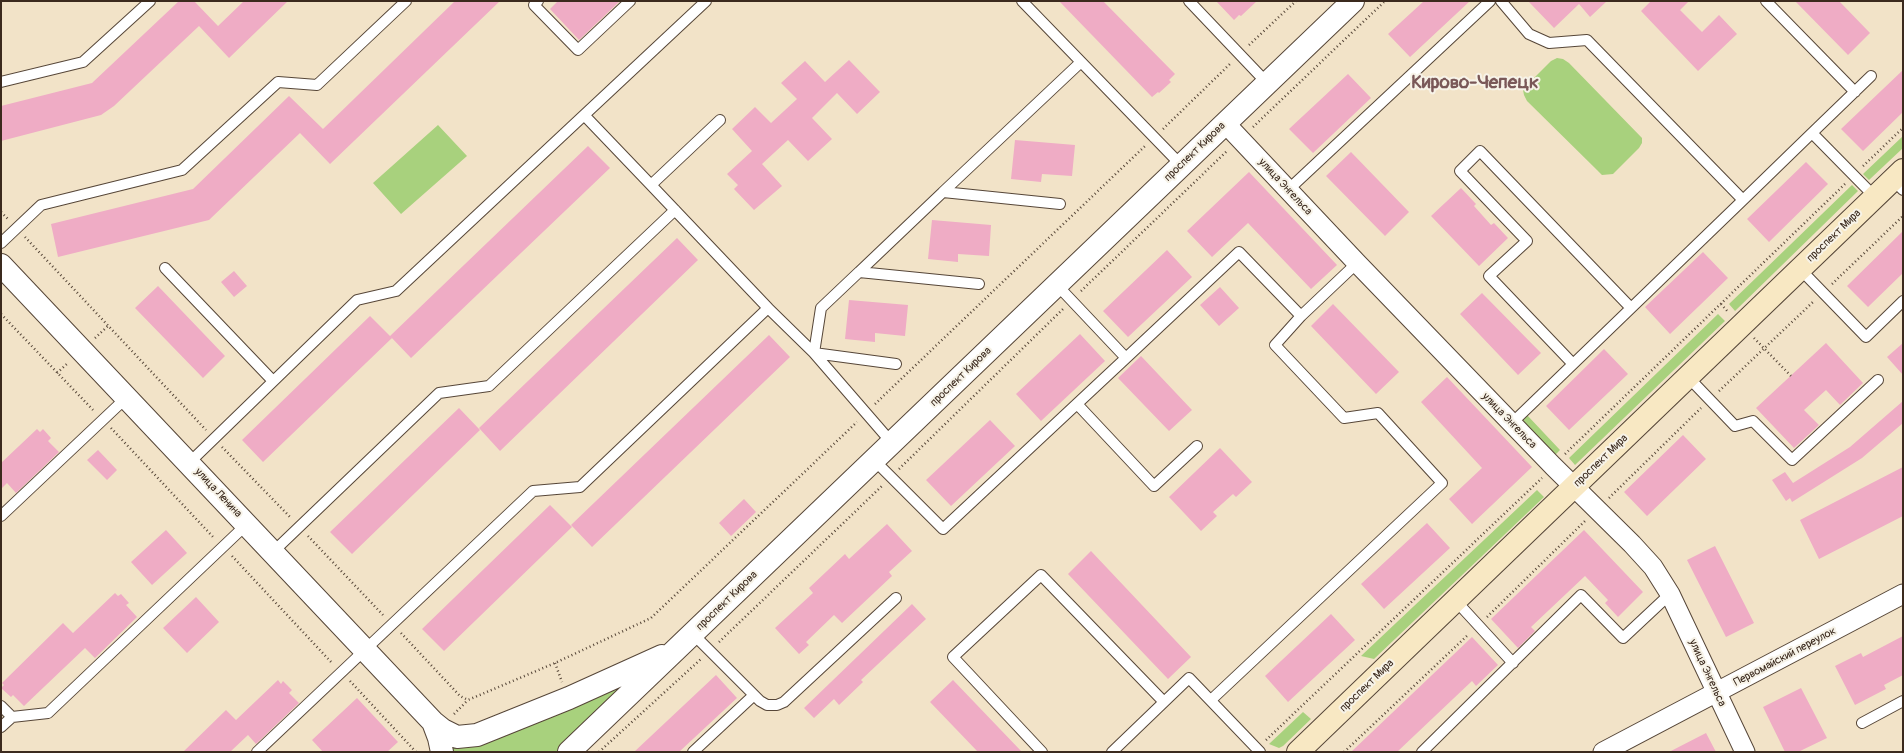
<!DOCTYPE html>
<meta charset="utf-8">
<style>
body{margin:0}
#map{position:relative;width:1904px;height:753px;overflow:hidden;background:#f2e3c8;font-family:Pangolin,sans-serif}
canvas{display:block}
.frame{position:absolute;inset:0;border:2px solid #3b2a1e;pointer-events:none}
</style>
<div id="map">
<canvas width="1904" height="753"></canvas>
<div class="frame"></div>
</div>
<script>
const ctx = document.querySelector('canvas').getContext('2d');
ctx.lineJoin = 'round';
function paint(path, color) {
  ctx.fillStyle = color;
  ctx.fill(path, 'evenodd');
}
function poly(rows) {
  const path = new Path2D();
  for (const r of rows) {
    path.moveTo(r[0], r[1]);
    for (let i = 2; i < r.length; i += 2) path.lineTo(r[i], r[i + 1]);
  }
  return path;
}
function strokePath(path, color, width, dash) {
  ctx.strokeStyle = color;
  ctx.lineWidth = width;
  ctx.lineCap = dash ? 'butt' : 'round';
  ctx.setLineDash(dash || []);
  ctx.stroke(path);
}
function label(font, color, halo, rows, align = 'center') {
  ctx.font = font + ' Pangolin,sans-serif';
  ctx.lineWidth = 4;
  ctx.setLineDash([]);
  ctx.textBaseline = 'middle';
  ctx.strokeStyle = halo;
  ctx.fillStyle = color;
  for (const [text, x, y, turn = 0] of rows) {
    ctx.save();
    ctx.translate(x, y);
    ctx.rotate((+turn || 0) * Math.PI / 180);
    ctx.textAlign = isNaN(turn) ? turn : align;
    if (halo) ctx.strokeText(text, 0, 0);
    ctx.fillText(text, 0, 0);
    ctx.restore();
  }
}
const green = poly([
 [1557,58,1563,59,1569,63,1642,138,1642,143,1639,148,1613,174,1602,175,1597,170,1527,101,1524,95,1523,90,1527,85,1551,61],
 [438,125,467,156,401,214,373,183],
 [1903,136,1903,148,1869,180,1863,174],
 [1852,185,1858,191,1735,311,1729,304],
 [1718,314,1725,321,1575,465,1569,458],
 [1527,415,1560,450,1554,456,1525,425,1523,421],
 [1537,490,1544,497,1374,659,1361,656],
 [677,649,568,752,442,752,457,737],
 [1303,712,1311,719,1283,746,1279,748,1269,744]
]);
const building = poly([
 [179,1,194,1,218,26,244,1,288,1,229,58,199,26,114,106,101,115,1,141,1,106,92,83],
 [455,1,500,1,330,164,300,133,209,220,58,257,51,224,193,189,289,96,323,129],
 [558,1,620,1,579,40,550,9],
 [1059,1,1103,1,1175,74,1169,80,1171,82,1159,93,1158,92,1152,97],
 [1216,1,1257,1,1241,16,1239,15,1234,20],
 [1424,1,1470,1,1410,57,1388,34],
 [1528,1,1607,1,1590,17,1579,4,1554,28],
 [1651,1,1689,1,1680,10,1702,32,1719,15,1737,34,1698,71,1641,11],
 [1795,1,1839,1,1870,33,1848,55],
 [849,60,880,92,857,114,837,93,812,118,832,139,808,161,788,140,762,164,782,186,754,210,734,189,738,185,727,174,752,151,732,129,755,107,771,123,797,99,781,83,805,61,825,82],
 [1903,70,1903,112,1863,151,1841,129],
 [1348,74,1371,98,1313,153,1289,129],
 [1015,140,1075,145,1072,176,1042,174,1041,182,1011,179],
 [588,146,610,168,411,358,390,336],
 [1351,152,1409,212,1385,236,1326,176],
 [1806,162,1828,184,1769,242,1747,219],
 [1249,172,1337,265,1311,289,1248,223,1212,257,1187,231],
 [1461,188,1476,204,1474,206,1491,225,1494,223,1508,238,1479,266,1431,216],
 [932,220,991,225,989,256,958,254,958,262,928,259],
 [1903,231,1903,273,1868,307,1847,286],
 [677,238,698,260,500,451,479,428],
 [1167,250,1192,277,1128,337,1103,311],
 [1703,252,1728,278,1670,334,1645,307],
 [234,271,247,286,234,297,221,282],
 [158,286,225,356,203,378,135,308],
 [1220,287,1239,308,1219,326,1200,305],
 [1482,293,1541,353,1518,375,1460,314],
 [849,300,908,305,905,336,875,333,875,342,845,339],
 [1333,304,1399,372,1376,394,1311,326],
 [370,316,392,338,263,462,242,440],
 [1080,334,1105,361,1041,421,1016,394],
 [769,335,790,357,592,547,571,525],
 [1826,343,1863,383,1840,405,1826,390,1804,410,1819,425,1794,448,1756,408],
 [1903,343,1903,375,1887,357],
 [1604,349,1628,374,1569,430,1546,406],
 [1141,356,1192,410,1169,431,1118,378],
 [1447,377,1532,467,1472,524,1449,499,1482,468,1421,402],
 [1903,401,1903,423,1862,458,1792,502,1790,498,1786,501,1772,480,1785,472,1793,483,1850,447],
 [459,408,480,430,352,554,330,532],
 [990,420,1015,446,951,506,926,480],
 [37,429,40,432,43,429,51,438,48,441,59,452,16,493,7,483,1,489,1,463],
 [1683,435,1706,459,1647,516,1624,492],
 [1220,448,1252,482,1236,497,1233,494,1213,512,1217,516,1201,531,1169,497],
 [98,450,117,470,107,480,87,460],
 [1903,467,1903,516,1819,559,1800,520],
 [744,499,756,512,731,536,719,523],
 [550,505,572,527,444,651,422,629],
 [1427,523,1450,548,1384,609,1361,584],
 [887,524,912,551,889,572,892,576,842,623,834,615,806,642,809,645,799,654,775,628,813,593,809,588,845,554,849,559],
 [166,530,187,553,152,585,131,562],
 [1584,530,1643,592,1618,617,1605,603,1608,600,1585,576,1531,627,1535,631,1518,648,1491,619],
 [1715,546,1754,623,1726,637,1687,560],
 [1091,551,1191,657,1168,679,1068,574],
 [115,593,118,596,121,594,129,603,126,605,137,617,95,658,85,648,24,706,13,695,11,697,1,688,4,685,2,683,63,623,73,633],
 [196,597,219,622,187,653,163,628],
 [912,604,926,619,861,680,863,682,839,705,834,699,814,718,804,708],
 [1331,614,1355,640,1288,702,1265,676],
 [1903,636,1903,675,1884,685,1886,689,1855,705,1835,666,1861,653,1863,657],
 [1472,637,1498,665,1476,686,1472,681,1397,752,1351,752],
 [716,675,737,698,679,752,634,752],
 [278,680,281,684,283,681,292,690,289,693,299,703,256,744,248,735,230,752,183,752,226,710,236,720],
 [953,680,1022,752,978,752,930,702],
 [1801,688,1827,738,1798,752,1785,752,1763,707],
 [357,698,398,742,387,752,323,752,312,740],
 [1706,733,1716,752,1669,752]
]);
const path = poly([
 [1249,45,1296,1],
 [1253,127,1385,1],
 [1163,129,1231,63],
 [1863,166,1903,128],
 [1,212,8,219],
 [25,237,206,430],
 [1832,284,1903,216],
 [1081,291,1227,151],
 [1721,304,1729,313],
 [1,314,95,412],
 [95,338,108,326],
 [1754,338,1791,376],
 [57,373,68,363],
 [1719,391,1814,301],
 [875,404,1145,146],
 [111,428,214,538],
 [222,447,291,518],
 [1565,454,1845,184],
 [899,469,1063,309],
 [1609,498,1701,408],
 [308,536,383,615],
 [232,556,332,663],
 [1487,617,1585,521],
 [401,633,460,696,468,700,555,663,651,618,857,422],
 [719,642,883,485],
 [555,663,562,682],
 [350,681,416,752],
 [454,714,468,700],
 [1266,740,1542,478],
 [599,752,701,659],
 [1344,752,1469,634]
]);
const service = poly([
 [538,1,534,5,578,50,630,1],
 [1022,1,1181,165],
 [1189,1,1267,83],
 [1501,1,1529,34,1549,43,1587,40,1743,200,1812,133],
 [1766,1,1855,92],
 [1871,76,1812,133,1875,197],
 [1,82,83,62,150,1],
 [584,115,651,185,720,120],
 [1893,180,1903,190],
 [651,185,768,308,814,353,892,443],
 [1288,190,1490,1],
 [943,192,1081,62],
 [1,243,41,205,182,170,278,82,317,85,406,1],
 [165,268,273,381],
 [1800,269,1866,337,1903,301],
 [859,272,943,192,1060,204],
 [1301,316,1357,263],
 [1126,358,1239,252,1301,316,1275,345,1344,418,1378,413,1442,483,1211,700],
 [896,364,814,353,821,308,859,272,979,284],
 [1573,364,1489,276,1527,241,1460,171,1480,151,1631,308],
 [1688,377,1735,426,1753,421,1792,460,1878,380],
 [1077,404,1154,486,1197,446],
 [1512,423,1743,200],
 [874,460,943,529,1126,358,1057,285],
 [189,463,357,300,396,291,706,1],
 [1,516,126,398],
 [273,552,439,393,489,386,675,210],
 [1456,601,1513,663],
 [693,634,760,701,767,705,777,705,784,702,896,598],
 [1,706,12,717],
 [1862,723,1903,701],
 [1,727,12,717,48,713,247,524],
 [257,752,533,491,580,487,768,308],
 [693,752,754,695],
 [1042,752,953,657,1041,575,1164,702],
 [1112,752,1189,678,1260,752],
 [1422,752,1581,595,1623,638,1670,594]
]);
const minor = poly([
 [1225,123,1357,263,1553,466,1632,544,1653,567,1670,594,1745,752],
 [1603,752,1903,594]
]);
const tertiary = poly([
 [1,265,433,722,443,730,457,737,477,735,569,698,662,656],
 [433,722,439,738,442,752],
 [569,752,1353,1]
]);
const secondary = poly([
 [1298,752,1903,170]
]);
const streetNames = [
 ["проспект Кирова",1195,152,-44],
 ["улица Энгельса",1285,187,47],
 ["проспект Мира",1834,236,-44],
 ["проспект Кирова",961,377,-44],
 ["улица Энгельса",1509,421,46],
 ["проспект Мира",1601,461,-44],
 ["улица Ленина",218,493,47],
 ["проспект Кирова",727,601,-44],
 ["Первомайский переулок",1785,657,-28],
 ["улица Энгельса",1707,673,65],
 ["проспект Мира",1367,686,-44]
];
const townNames = [
 ["Кирово-Чепецк",1475,83]
];
paint(green, '#a8d17d');
paint(building, '#efacc5');
strokePath(service, '#564638', 12);
strokePath(minor, '#564638', 21);
strokePath(tertiary, '#564638', 24);
strokePath(secondary, '#564638', 24);
strokePath(path, '#564638', 2.5, [1, 3]);
strokePath(service, '#fff', 10);
strokePath(minor, '#fff', 19);
strokePath(tertiary, '#fff', 22);
strokePath(secondary, '#f8e8c3', 22);
label('11px', '#3b2a1e', '#f7f3e8', streetNames);
label('bold 19px', '#7a5858', '#f7f3e8', townNames);
</script>
